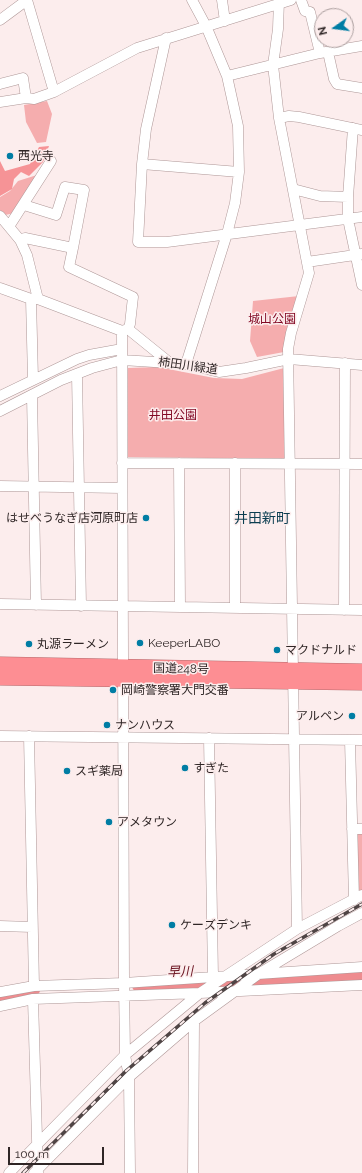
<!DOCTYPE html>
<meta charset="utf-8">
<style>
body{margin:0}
#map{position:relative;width:362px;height:1173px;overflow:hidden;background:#fceded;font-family:Raleway,sans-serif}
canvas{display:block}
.north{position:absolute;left:314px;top:8px;width:40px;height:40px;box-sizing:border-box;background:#fceded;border:1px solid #aa9d9d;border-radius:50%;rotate:256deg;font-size:11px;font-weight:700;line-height:16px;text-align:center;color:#2f2626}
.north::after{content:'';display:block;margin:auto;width:14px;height:18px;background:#007da4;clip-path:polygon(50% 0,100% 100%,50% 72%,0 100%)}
.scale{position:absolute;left:8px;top:1147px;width:96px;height:18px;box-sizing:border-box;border:2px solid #2f2626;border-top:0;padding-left:5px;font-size:12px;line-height:14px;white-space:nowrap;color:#2f2626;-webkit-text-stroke:3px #fceded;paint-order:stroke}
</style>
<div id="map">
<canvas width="362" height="1173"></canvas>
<div class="north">N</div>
<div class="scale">100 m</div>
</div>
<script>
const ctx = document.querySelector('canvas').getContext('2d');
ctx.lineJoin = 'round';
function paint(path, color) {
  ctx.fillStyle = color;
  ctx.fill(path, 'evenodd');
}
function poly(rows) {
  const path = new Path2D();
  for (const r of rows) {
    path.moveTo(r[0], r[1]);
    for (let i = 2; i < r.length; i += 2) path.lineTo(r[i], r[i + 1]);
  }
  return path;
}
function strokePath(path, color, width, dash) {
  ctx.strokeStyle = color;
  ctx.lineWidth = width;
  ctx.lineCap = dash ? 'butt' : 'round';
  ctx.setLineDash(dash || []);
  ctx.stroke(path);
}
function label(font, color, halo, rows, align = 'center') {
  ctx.font = font + ' Raleway,"Noto Sans JP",sans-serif';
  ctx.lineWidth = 3;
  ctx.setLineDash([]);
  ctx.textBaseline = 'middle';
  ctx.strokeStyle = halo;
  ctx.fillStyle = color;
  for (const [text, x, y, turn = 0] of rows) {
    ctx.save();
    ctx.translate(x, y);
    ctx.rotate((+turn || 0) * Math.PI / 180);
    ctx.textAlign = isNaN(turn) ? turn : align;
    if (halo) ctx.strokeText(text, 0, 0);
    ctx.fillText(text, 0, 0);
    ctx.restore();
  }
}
const green = poly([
 [47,101,52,114,46,142,37,143,26,122,24,105],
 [37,175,15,213,5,215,0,210,0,197,10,191,18,181],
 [299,296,284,352,257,357,250,341,253,301],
 [158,367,214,378,242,379,288,367,287,459,128,457,128,368],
 [355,832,362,833,362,890,356,893]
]);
const forest = poly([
 [49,146,43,162,29,176,21,172,14,179,12,189,0,196,0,161,5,171,30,164,39,147]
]);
const river = poly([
 [138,986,232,985,362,976],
 [0,999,34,990]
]);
const minor = poly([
 [27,0,54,92],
 [222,0,225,21],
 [279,0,278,29,273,65,279,118,309,273,291,333,288,349,297,929],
 [301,0,305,11,310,12,320,53],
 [0,20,27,0],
 [166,38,146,129,142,164,138,242,167,242,362,217],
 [328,52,334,79,337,84,362,88],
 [227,76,320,53,362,46],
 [0,84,23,78,26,98],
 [0,102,26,98,34,99,54,92,137,48,291,0],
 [279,118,289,116,299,117,362,130],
 [353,128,348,197,348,219,362,285],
 [142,164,239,172],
 [293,189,320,196,348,197],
 [0,216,20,240,27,255,38,299],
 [10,225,51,161],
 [20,240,25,238,73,248,84,190,65,187,56,215,24,205],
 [73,248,69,267,133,297,130,324,128,329,122,331],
 [307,262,362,254],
 [0,288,31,299,38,299,122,331,124,983,125,1055,129,1077,130,1173],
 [31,299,33,379],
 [128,329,170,363],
 [186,364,227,234,235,203,239,172,238,126,227,76,206,26,192,0],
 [77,374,81,606],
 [0,396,77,359,89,355,122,349],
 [32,396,36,605],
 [0,411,61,380,92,368,122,360,186,364,219,372,246,368,289,359,362,365],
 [122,463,362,464],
 [179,463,180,607],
 [235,463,235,608],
 [0,486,122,488],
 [0,604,362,610],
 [344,610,345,363],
 [0,736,362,740],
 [29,736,34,986],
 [209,738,213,977],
 [350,740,354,900],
 [352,829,362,829],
 [0,926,32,927],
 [0,992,34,986,124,983,362,967],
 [33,999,38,1173],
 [0,1006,33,999,200,993,362,985],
 [9,1173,125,1055,200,993,297,929,362,895],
 [34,1173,129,1077,194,1021,260,973,338,926,362,913],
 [193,1173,194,1021]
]);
const highway = poly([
 [0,664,362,671],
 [0,678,362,683]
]);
const rail = poly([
 [23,1173,126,1071,205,1003,274,954,362,904]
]);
const markers = [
 [10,156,4,"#007da4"],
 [146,518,4,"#007da4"],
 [140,643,4,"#007da4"],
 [29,644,4,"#007da4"],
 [277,650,4,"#007da4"],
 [113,690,4,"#007da4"],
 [352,716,4,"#007da4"],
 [107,725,4,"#007da4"],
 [185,768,4,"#007da4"],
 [67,771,4,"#007da4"],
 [109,822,4,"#007da4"],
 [172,925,4,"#007da4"]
];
const poiNames = [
 ["西光寺",18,156],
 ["はせべうなぎ店河原町店",138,518,"right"],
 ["KeeperLABO",148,643],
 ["丸源ラーメン",37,644],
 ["マクドナルド",285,650],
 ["岡崎警察署大門交番",121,690],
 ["アルペン",344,716,"right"],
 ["ナンハウス",115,725],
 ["すぎた",193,768],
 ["スギ薬局",75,771],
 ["アメタウン",117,822],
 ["ケーズデンキ",180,925]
];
const parkNames = [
 ["城山公園",272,319],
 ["井田公園",173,415]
];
const streetNames = [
 ["柿田川緑道",188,366,8],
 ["国道248号",181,669,1]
];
const waterNames = [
 ["早川",180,972,-2]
];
const quarterNames = [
 ["井田新町",262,519]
];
paint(green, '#f5adae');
paint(forest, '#f69396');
strokePath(river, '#ee8c8f', 12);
strokePath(minor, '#ae9797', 11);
strokePath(highway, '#b56a6d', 15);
strokePath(minor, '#fff', 10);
strokePath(highway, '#fd8e93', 14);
strokePath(rail, '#4f4545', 3.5);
strokePath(rail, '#fceded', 2, [6]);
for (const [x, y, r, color] of markers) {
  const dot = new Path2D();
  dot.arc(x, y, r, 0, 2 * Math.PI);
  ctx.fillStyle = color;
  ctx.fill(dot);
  strokePath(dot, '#fceded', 1.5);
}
label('12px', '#2f2626', '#fceded', poiNames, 'left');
label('12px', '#820924', '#fceded', parkNames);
label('12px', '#2f2626', '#fceded', streetNames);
label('italic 13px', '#6a1320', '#fceded', waterNames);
label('14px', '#0b3d50', '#fceded', quarterNames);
</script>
